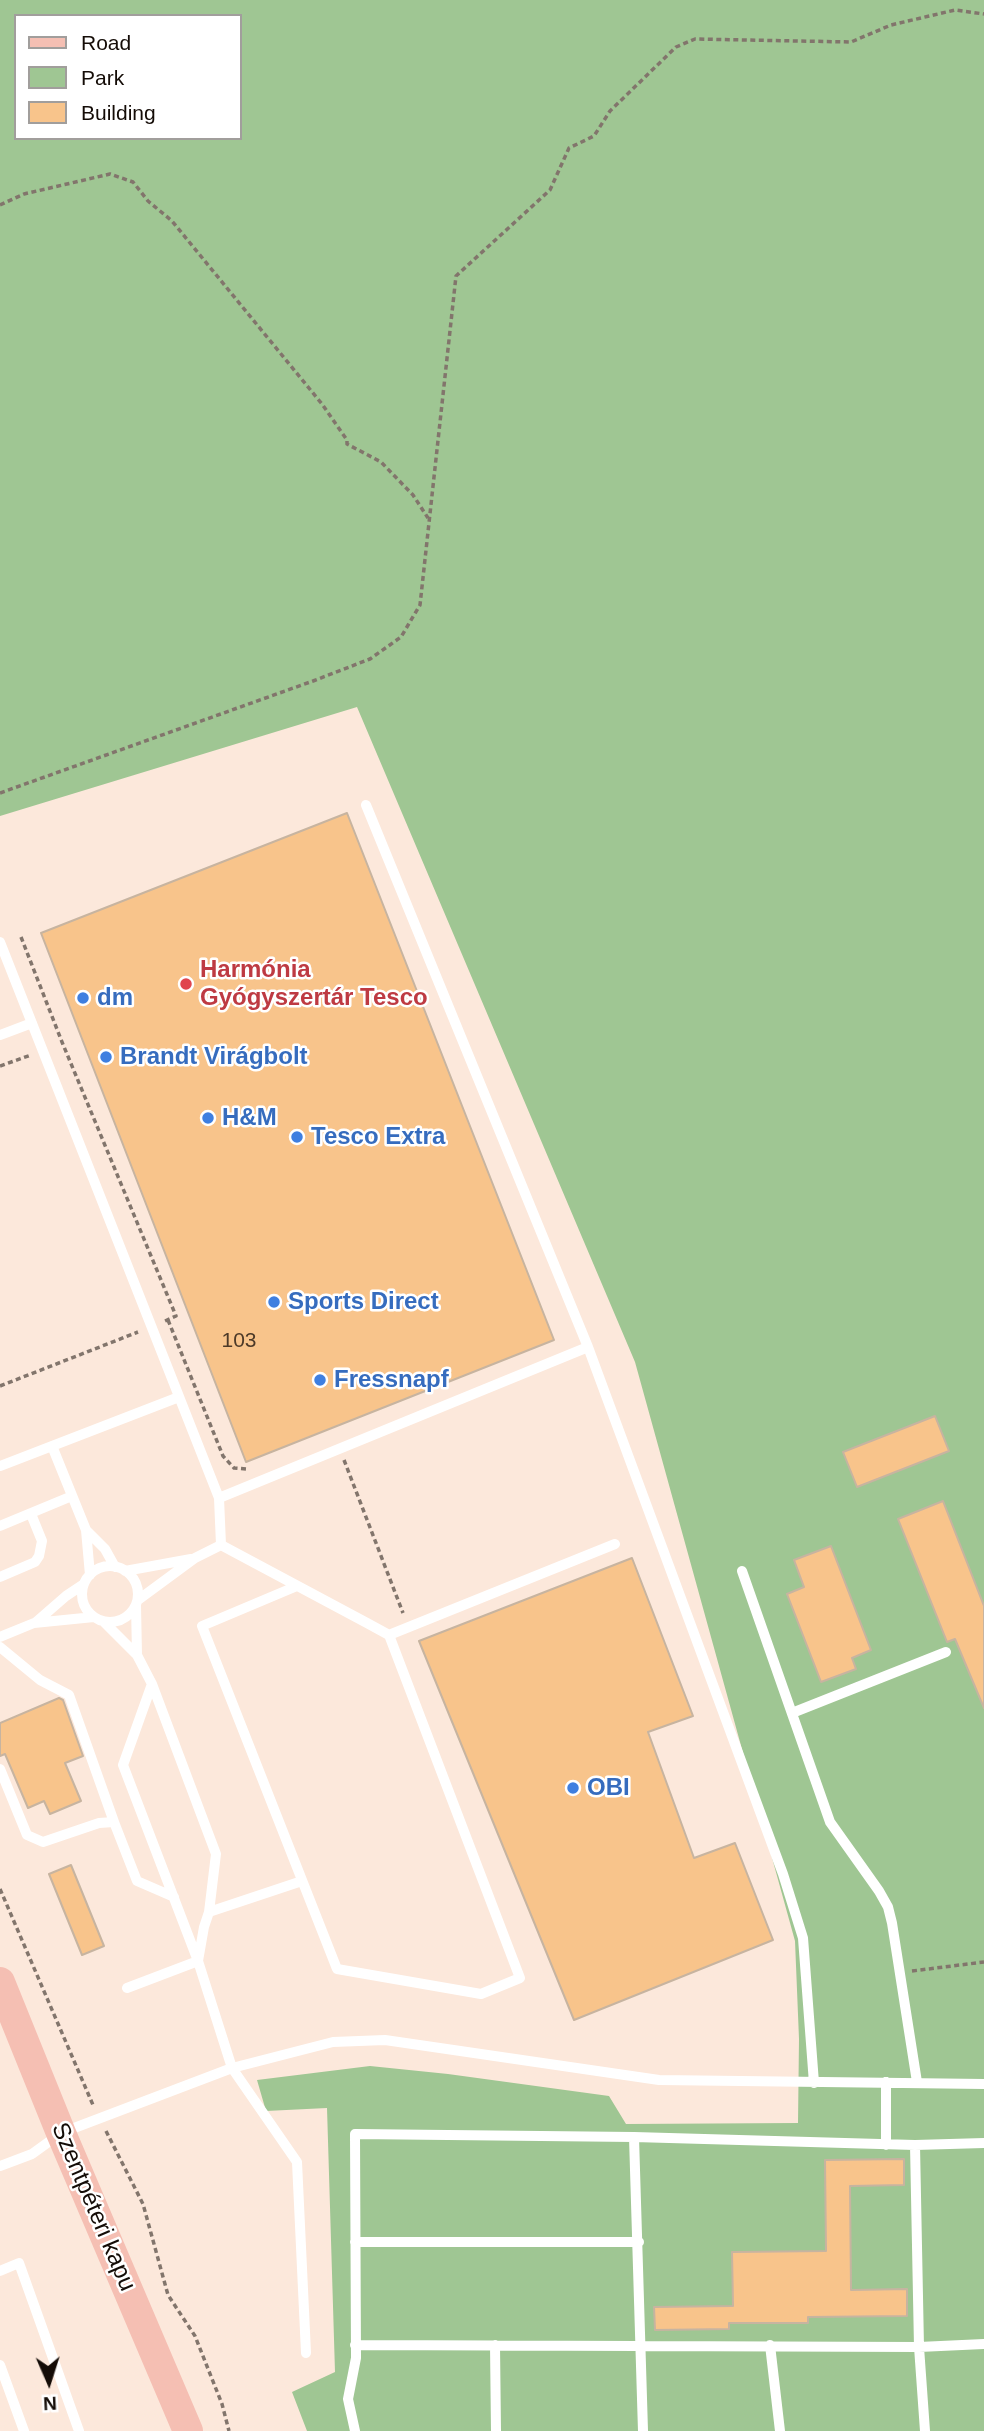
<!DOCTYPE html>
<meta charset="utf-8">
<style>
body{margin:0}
#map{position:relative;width:984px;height:2431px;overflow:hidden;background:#fce8db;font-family:Helvetica,sans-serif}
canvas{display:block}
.legend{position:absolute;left:14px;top:14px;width:228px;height:126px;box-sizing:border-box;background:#fff;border:2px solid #a19e9c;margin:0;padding:9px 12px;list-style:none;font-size:21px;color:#140c07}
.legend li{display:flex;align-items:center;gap:14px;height:35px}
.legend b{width:35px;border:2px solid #a19e9c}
.north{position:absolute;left:14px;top:2347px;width:70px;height:70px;-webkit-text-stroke:5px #fff;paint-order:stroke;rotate:177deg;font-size:19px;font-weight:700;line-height:28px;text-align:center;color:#140c07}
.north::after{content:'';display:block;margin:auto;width:24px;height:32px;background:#140c07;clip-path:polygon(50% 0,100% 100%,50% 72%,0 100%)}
</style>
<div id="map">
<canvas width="984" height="2431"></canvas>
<ul class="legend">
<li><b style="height:9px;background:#f5bfb3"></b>Road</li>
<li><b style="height:19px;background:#9fc693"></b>Park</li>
<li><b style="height:19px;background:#f8c48b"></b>Building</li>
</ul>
<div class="north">N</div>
</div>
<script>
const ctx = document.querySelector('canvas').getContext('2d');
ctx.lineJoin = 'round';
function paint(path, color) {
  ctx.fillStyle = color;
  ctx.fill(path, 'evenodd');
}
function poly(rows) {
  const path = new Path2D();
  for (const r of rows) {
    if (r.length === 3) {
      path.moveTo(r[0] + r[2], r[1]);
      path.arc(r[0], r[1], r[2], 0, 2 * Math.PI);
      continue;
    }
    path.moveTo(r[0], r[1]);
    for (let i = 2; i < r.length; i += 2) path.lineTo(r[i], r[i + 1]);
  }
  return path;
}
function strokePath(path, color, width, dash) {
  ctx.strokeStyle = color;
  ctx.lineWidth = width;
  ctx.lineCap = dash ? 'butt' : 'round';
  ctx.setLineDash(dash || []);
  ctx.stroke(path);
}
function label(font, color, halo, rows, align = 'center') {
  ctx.font = font + ' Helvetica,sans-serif';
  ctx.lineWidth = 5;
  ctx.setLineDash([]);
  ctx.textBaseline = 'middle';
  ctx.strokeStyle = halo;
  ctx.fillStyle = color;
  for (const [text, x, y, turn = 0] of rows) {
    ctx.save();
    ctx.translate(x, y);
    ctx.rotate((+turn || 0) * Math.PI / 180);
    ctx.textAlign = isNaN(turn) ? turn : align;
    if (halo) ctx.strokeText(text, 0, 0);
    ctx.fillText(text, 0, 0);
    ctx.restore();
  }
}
const green = poly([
 [0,0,984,0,984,2431,307,2431,292,2392,335,2372,327,2108,266,2111,257,2080,370,2066,448,2074,609,2096,626,2124,798,2123,799,2039,795,1941,635,1362,357,707,0,816],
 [16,16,240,16,240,138,16,138]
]);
const building = poly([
 [347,813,554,1340,246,1462,41,933,347,813],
 [935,1416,949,1451,857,1487,843,1452,935,1416],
 [943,1501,984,1606,984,1708,955,1639,947,1642,898,1519,943,1501],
 [831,1546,871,1650,852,1658,856,1669,821,1682,787,1594,804,1587,794,1560,831,1546],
 [632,1558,693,1716,648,1732,694,1858,735,1843,773,1940,574,2020,419,1641,632,1558],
 [59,1698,63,1700,83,1756,65,1763,81,1801,50,1814,44,1801,28,1808,5,1754,0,1756,0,1723,59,1698],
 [71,1865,104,1946,82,1955,49,1874,71,1865],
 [904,2159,904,2185,850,2186,851,2290,907,2289,907,2316,808,2317,808,2323,729,2323,729,2329,655,2330,654,2307,733,2306,732,2252,826,2251,825,2160,904,2159]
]);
const path = poly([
 [0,205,24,194,110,174,133,182,148,201,172,221,322,404,347,440,347,444,381,462,413,495,428,518],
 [0,793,313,681,370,659,401,637,420,605,456,276,550,190,569,148,594,136,610,111,676,47,695,39,851,42,891,25,955,10,984,14],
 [21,937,62,1042,176,1316,165,1321],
 [0,1066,31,1055],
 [168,1320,223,1456,234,1468,247,1469],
 [0,1386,138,1332],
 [344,1460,403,1613],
 [0,1889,93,2105],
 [912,1971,984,1962],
 [106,2131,143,2204,168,2295,195,2336,222,2404,229,2431]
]);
const lane = poly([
 [366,805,588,1347,783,1874,803,1938,814,2083],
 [0,942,219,1498,221,1545,367,1623,389,1635,520,1978,481,1994,337,1969,202,1626,297,1586],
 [0,1035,32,1023],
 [52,1446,86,1530,90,1575],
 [0,1466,179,1397],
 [219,1498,588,1347],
 [0,1526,72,1496],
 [86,1530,105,1549,115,1567],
 [110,1594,28],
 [125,1571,191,1559],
 [742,1571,830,1822,879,1891,888,1907,892,1923,917,2082],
 [0,1577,35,1562,39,1556,42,1541,31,1514],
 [138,1600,195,1558,221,1545],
 [136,1605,137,1655],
 [35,1623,66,1596,84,1584],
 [389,1635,615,1544],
 [0,1637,34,1623,94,1617],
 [0,1647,40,1680,69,1695,114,1822],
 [792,1713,946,1652],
 [0,1769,27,1835,43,1842,99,1823,114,1822,137,1881,174,1897],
 [209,1912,302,1881],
 [127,1988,198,1961,123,1765,152,1684],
 [634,2137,643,2431],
 [886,2145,886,2082],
 [0,2166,32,2154,61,2133,232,2068,198,1961,204,1927,209,1912,216,1854,152,1684,137,1655,104,1622],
 [355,2242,639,2242],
 [0,2271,19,2263,79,2431],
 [355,2345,919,2347,915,2145],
 [495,2345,496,2431],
 [770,2345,780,2431],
 [306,2353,297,2162,232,2068,333,2042,385,2040,659,2080,984,2084],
 [0,2365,24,2431],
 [355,2431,348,2399,356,2358,355,2134,634,2137,915,2145,984,2143],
 [925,2431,919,2347,984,2344]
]);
const primary = poly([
 [0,1982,61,2133,188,2431]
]);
const markers = [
 [186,984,7,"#e0444e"],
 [83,998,7,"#3f7fe0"],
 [106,1057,7,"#3f7fe0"],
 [208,1118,7,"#3f7fe0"],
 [297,1137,7,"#3f7fe0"],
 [274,1302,7,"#3f7fe0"],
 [320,1380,7,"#3f7fe0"],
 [573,1788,7,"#3f7fe0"]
];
const numberNames = [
 ["103",239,1341]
];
const healthNames = [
 ["Harmónia",200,970],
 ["Gyógyszertár Tesco",200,998]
];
const shopNames = [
 ["dm",97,998],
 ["Brandt Virágbolt",120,1057],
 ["H&M",222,1118],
 ["Tesco Extra",311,1137],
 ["Sports Direct",288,1302],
 ["Fressnapf",334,1380],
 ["OBI",587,1788]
];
const streetNames = [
 ["Szentpéteri kapu",93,2207,67]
];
paint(green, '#9fc693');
paint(building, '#f8c48b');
strokePath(building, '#c7b4a0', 2);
strokePath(path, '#82756c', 3.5, [5, 3.5]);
strokePath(lane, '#fff', 10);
strokePath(primary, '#f5bfb3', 30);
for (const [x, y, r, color] of markers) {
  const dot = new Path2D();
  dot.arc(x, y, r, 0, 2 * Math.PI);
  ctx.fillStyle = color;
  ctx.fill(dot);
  strokePath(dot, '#fff', 2.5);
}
label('21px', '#4d3a28', null, numberNames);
label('bold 24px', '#be3a42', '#fff', healthNames, 'left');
label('bold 24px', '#366cbe', '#fff', shopNames, 'left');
label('24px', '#140c07', '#fff', streetNames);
</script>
